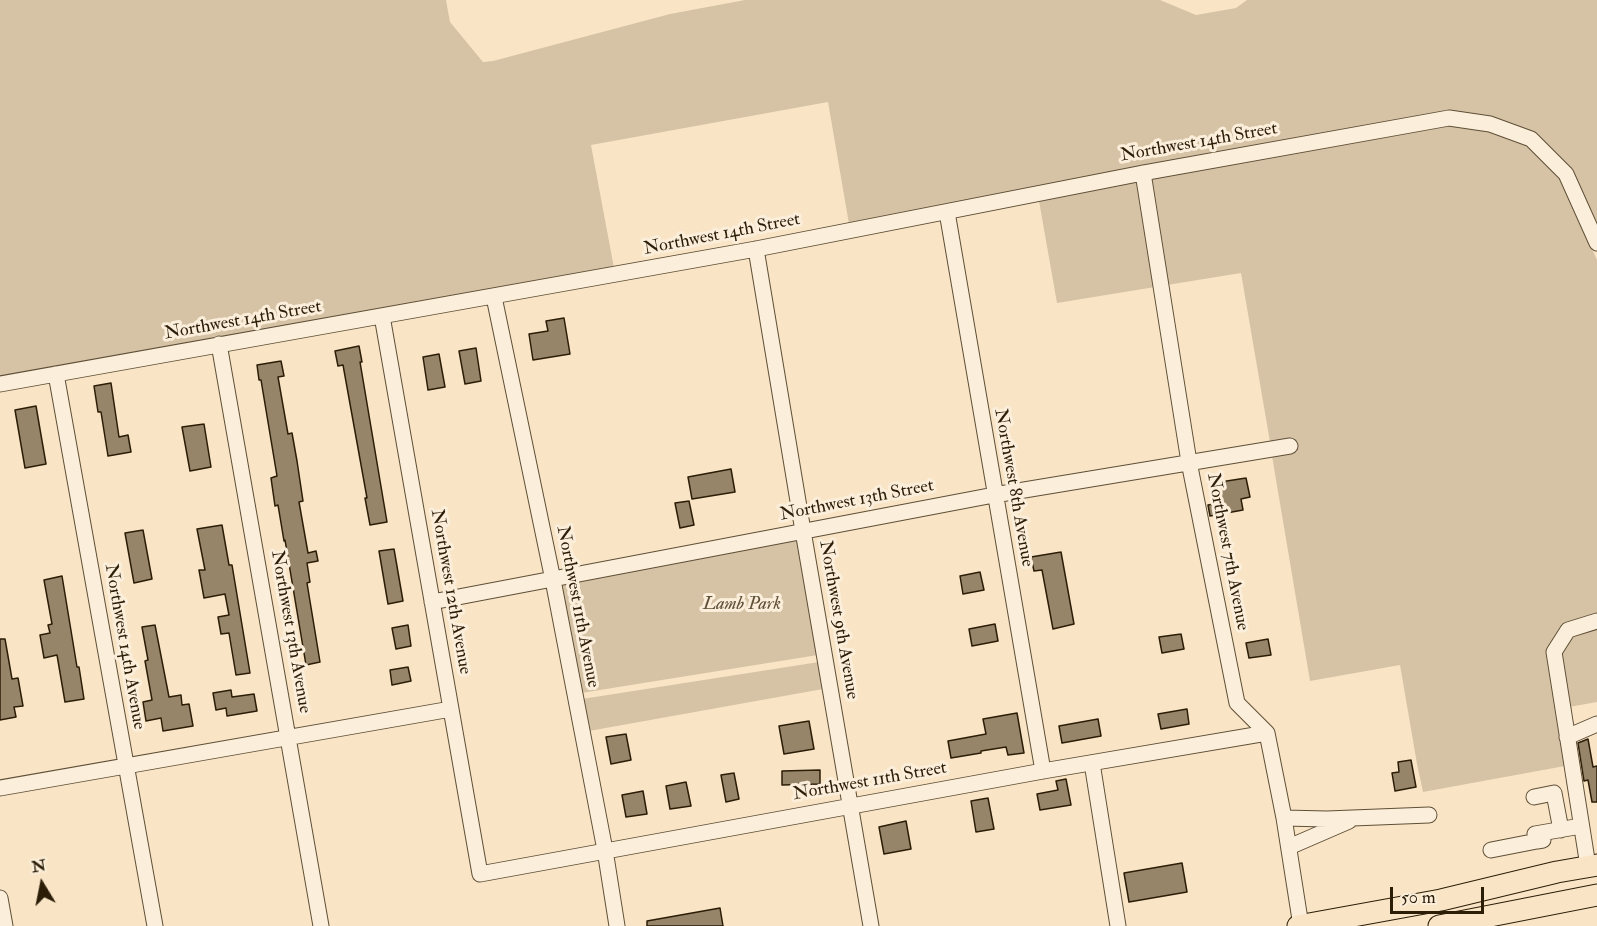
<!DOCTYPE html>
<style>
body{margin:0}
#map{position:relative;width:1597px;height:926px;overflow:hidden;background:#f9e5c6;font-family:"IM FELL Double Pica",serif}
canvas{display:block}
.north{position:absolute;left:12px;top:854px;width:60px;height:60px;-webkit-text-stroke:4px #fbeeda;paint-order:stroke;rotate:350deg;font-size:16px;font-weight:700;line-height:24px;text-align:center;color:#2c1d07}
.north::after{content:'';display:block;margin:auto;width:21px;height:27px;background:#2c1d07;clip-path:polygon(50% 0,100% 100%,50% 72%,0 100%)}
.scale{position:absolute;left:1390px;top:887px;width:94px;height:27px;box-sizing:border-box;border:3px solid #2c1d07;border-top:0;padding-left:8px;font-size:18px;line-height:21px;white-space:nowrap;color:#2c1d07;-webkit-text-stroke:4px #fbeeda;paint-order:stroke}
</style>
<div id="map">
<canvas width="1597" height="926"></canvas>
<div class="north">N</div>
<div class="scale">50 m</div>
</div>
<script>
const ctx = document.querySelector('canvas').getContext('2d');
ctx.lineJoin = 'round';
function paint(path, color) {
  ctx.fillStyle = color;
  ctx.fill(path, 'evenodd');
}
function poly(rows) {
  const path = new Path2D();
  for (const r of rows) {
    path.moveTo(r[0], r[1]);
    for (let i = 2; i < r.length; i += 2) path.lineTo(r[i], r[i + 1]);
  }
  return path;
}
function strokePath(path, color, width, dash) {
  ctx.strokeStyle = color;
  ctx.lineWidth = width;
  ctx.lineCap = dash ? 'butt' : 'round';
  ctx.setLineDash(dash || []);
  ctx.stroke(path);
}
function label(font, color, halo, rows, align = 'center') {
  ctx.font = font + ' "IM FELL Double Pica",serif';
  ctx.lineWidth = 6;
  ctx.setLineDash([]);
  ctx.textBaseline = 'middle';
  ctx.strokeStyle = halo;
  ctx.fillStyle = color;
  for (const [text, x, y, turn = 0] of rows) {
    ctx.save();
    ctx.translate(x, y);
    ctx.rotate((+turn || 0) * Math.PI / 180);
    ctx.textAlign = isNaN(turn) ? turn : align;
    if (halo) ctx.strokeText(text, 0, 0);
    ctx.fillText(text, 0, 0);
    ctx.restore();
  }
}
const green = poly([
 [0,0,446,0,450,22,483,62,493,61,670,14,745,0,1160,0,1196,15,1236,8,1247,0,1597,0,1597,228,1532,132,1492,117,1455,112,1454,110,1444,110,1443,112,1135,167,849,224,828,102,591,145,614,268,0,376],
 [1450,126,1489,131,1527,146,1560,178,1597,260,1597,613,1566,623,1548,648,1565,766,1423,792,1417,764,1400,665,1310,681,1272,456,1297,452,1295,438,1270,442,1241,273,1167,285,1150,179],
 [1138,182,1155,287,1057,303,1039,201],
 [803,531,824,654,575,694,553,580],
 [1597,628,1597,702,1569,707,1561,654,1572,636],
 [819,662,823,689,589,731,582,699]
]);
const building = poly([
 [564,318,570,354,533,360,529,334,548,331,546,321,564,318],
 [359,346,362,362,360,362,387,522,370,525,365,498,367,498,343,365,338,366,335,351,359,346],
 [476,348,481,381,465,384,459,351,476,348],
 [439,354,445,387,428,390,423,357,439,354],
 [281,361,284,376,278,377,288,434,292,433,297,461,303,501,299,502,308,553,316,551,318,561,307,563,310,582,307,583,320,662,306,665,285,540,284,541,278,505,275,506,271,478,277,476,261,380,259,380,257,365,281,361],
 [111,383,119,437,128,435,131,452,108,456,101,412,98,412,94,386,111,383],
 [36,406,46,464,25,468,15,410,36,406],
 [204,424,211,467,190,471,182,427,204,424],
 [731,469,735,492,692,499,688,477,731,469],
 [1246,478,1250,497,1241,499,1243,510,1210,516,1208,505,1218,503,1214,483,1246,478],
 [689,501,694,525,680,528,675,503,689,501],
 [222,525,229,565,232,565,250,673,236,675,229,633,221,634,218,617,229,615,225,594,204,598,199,570,205,570,197,529,222,525],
 [143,530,152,579,134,583,125,533,143,530],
 [394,549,403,601,388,604,379,551,394,549],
 [1061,552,1074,624,1053,629,1042,570,1034,571,1031,557,1061,552],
 [980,572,984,590,963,594,960,576,980,572],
 [62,576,77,667,79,667,84,699,65,702,57,655,44,658,40,635,50,633,48,625,52,624,44,580,62,576],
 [995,624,998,641,972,646,969,629,995,624],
 [155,625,169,697,181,695,182,705,189,704,193,726,163,731,161,718,146,721,143,702,152,700,145,661,148,660,142,627,155,625],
 [408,625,411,646,396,649,392,628,408,625],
 [1181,634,1184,649,1162,653,1159,637,1181,634],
 [0,639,5,639,12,679,18,678,23,706,14,707,16,717,0,720,0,639],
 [1268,639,1271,655,1249,658,1246,643,1268,639],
 [408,667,411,681,392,685,390,670,408,667],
 [231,690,232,697,254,694,257,711,227,716,226,708,216,710,213,693,231,690],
 [1187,709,1189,724,1161,729,1158,714,1187,709],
 [1017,713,1024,753,1008,755,1006,747,981,751,981,753,951,758,948,741,986,734,983,719,1017,713],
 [1098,719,1101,736,1062,743,1059,726,1098,719],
 [809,721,814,749,784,754,779,726,809,721],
 [626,734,631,760,611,764,606,737,626,734],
 [1588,739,1593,767,1597,766,1597,802,1592,802,1588,780,1584,781,1578,743,1588,739],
 [1411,760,1416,787,1395,791,1392,773,1399,772,1398,762,1411,760],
 [820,770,820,784,782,785,782,771,820,770],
 [734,773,739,799,726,802,721,775,734,773],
 [1066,779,1071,805,1040,810,1037,794,1058,790,1056,781,1066,779],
 [686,782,691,806,670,809,666,786,686,782],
 [643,791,647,814,626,817,622,795,643,791],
 [988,798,994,829,976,832,971,801,988,798],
 [906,821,911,849,884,854,879,827,906,821],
 [1182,863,1187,892,1129,902,1124,873,1182,863],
 [720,908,723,926,647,926,647,921,720,908]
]);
const minor = poly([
 [1143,173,1189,462,1237,703,1267,733,1284,818,1301,926],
 [947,212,1043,771],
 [756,249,803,531,871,926],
 [494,297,553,580,605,850,617,926],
 [382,316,480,874,1043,771,1267,733],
 [219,344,321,926],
 [56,374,155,926],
 [0,384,756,249,1143,173,1449,118,1490,124,1531,139,1566,174,1597,243],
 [432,602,994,495,1290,446],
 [1567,737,1597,724],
 [1092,763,1118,926],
 [0,788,451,709],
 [1534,797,1554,793,1561,830],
 [1284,818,1327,819,1429,815],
 [1543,840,1537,841,1535,834,1581,826],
 [1289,847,1349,821],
 [1491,850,1537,841],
 [1588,866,1554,652,1568,630,1597,621],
 [0,898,5,926]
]);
const highway = poly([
 [1298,926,1441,900,1557,872,1597,865],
 [1439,926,1597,895]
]);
const streetNames = [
 ["Northwest 14th Street",1199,143,-10],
 ["Northwest 14th Street",722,235,-11],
 ["Northwest 14th Street",243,321,-10],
 ["Northwest 8th Avenue",1013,488,80],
 ["Northwest 13th Street",857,501,-11],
 ["Northwest 7th Avenue",1227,552,79],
 ["Northwest 12th Avenue",450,592,80],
 ["Northwest 11th Avenue",577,607,79],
 ["Northwest 9th Avenue",838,620,80],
 ["Northwest 13th Avenue",290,632,80],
 ["Northwest 14th Avenue",124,647,80],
 ["Northwest 11th Street",870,782,-10]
];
const parkNames = [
 ["Lamb Park",742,605]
];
paint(green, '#d6c3a6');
paint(building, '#97856a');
strokePath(building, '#2c1d07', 1.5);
strokePath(minor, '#5f4f37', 17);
strokePath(highway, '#2c1d07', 23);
strokePath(minor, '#fbeeda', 15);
strokePath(highway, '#f9e5c6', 21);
label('18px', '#2c1d07', '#fbeeda', streetNames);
label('italic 18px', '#5f4f37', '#fbeeda', parkNames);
</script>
